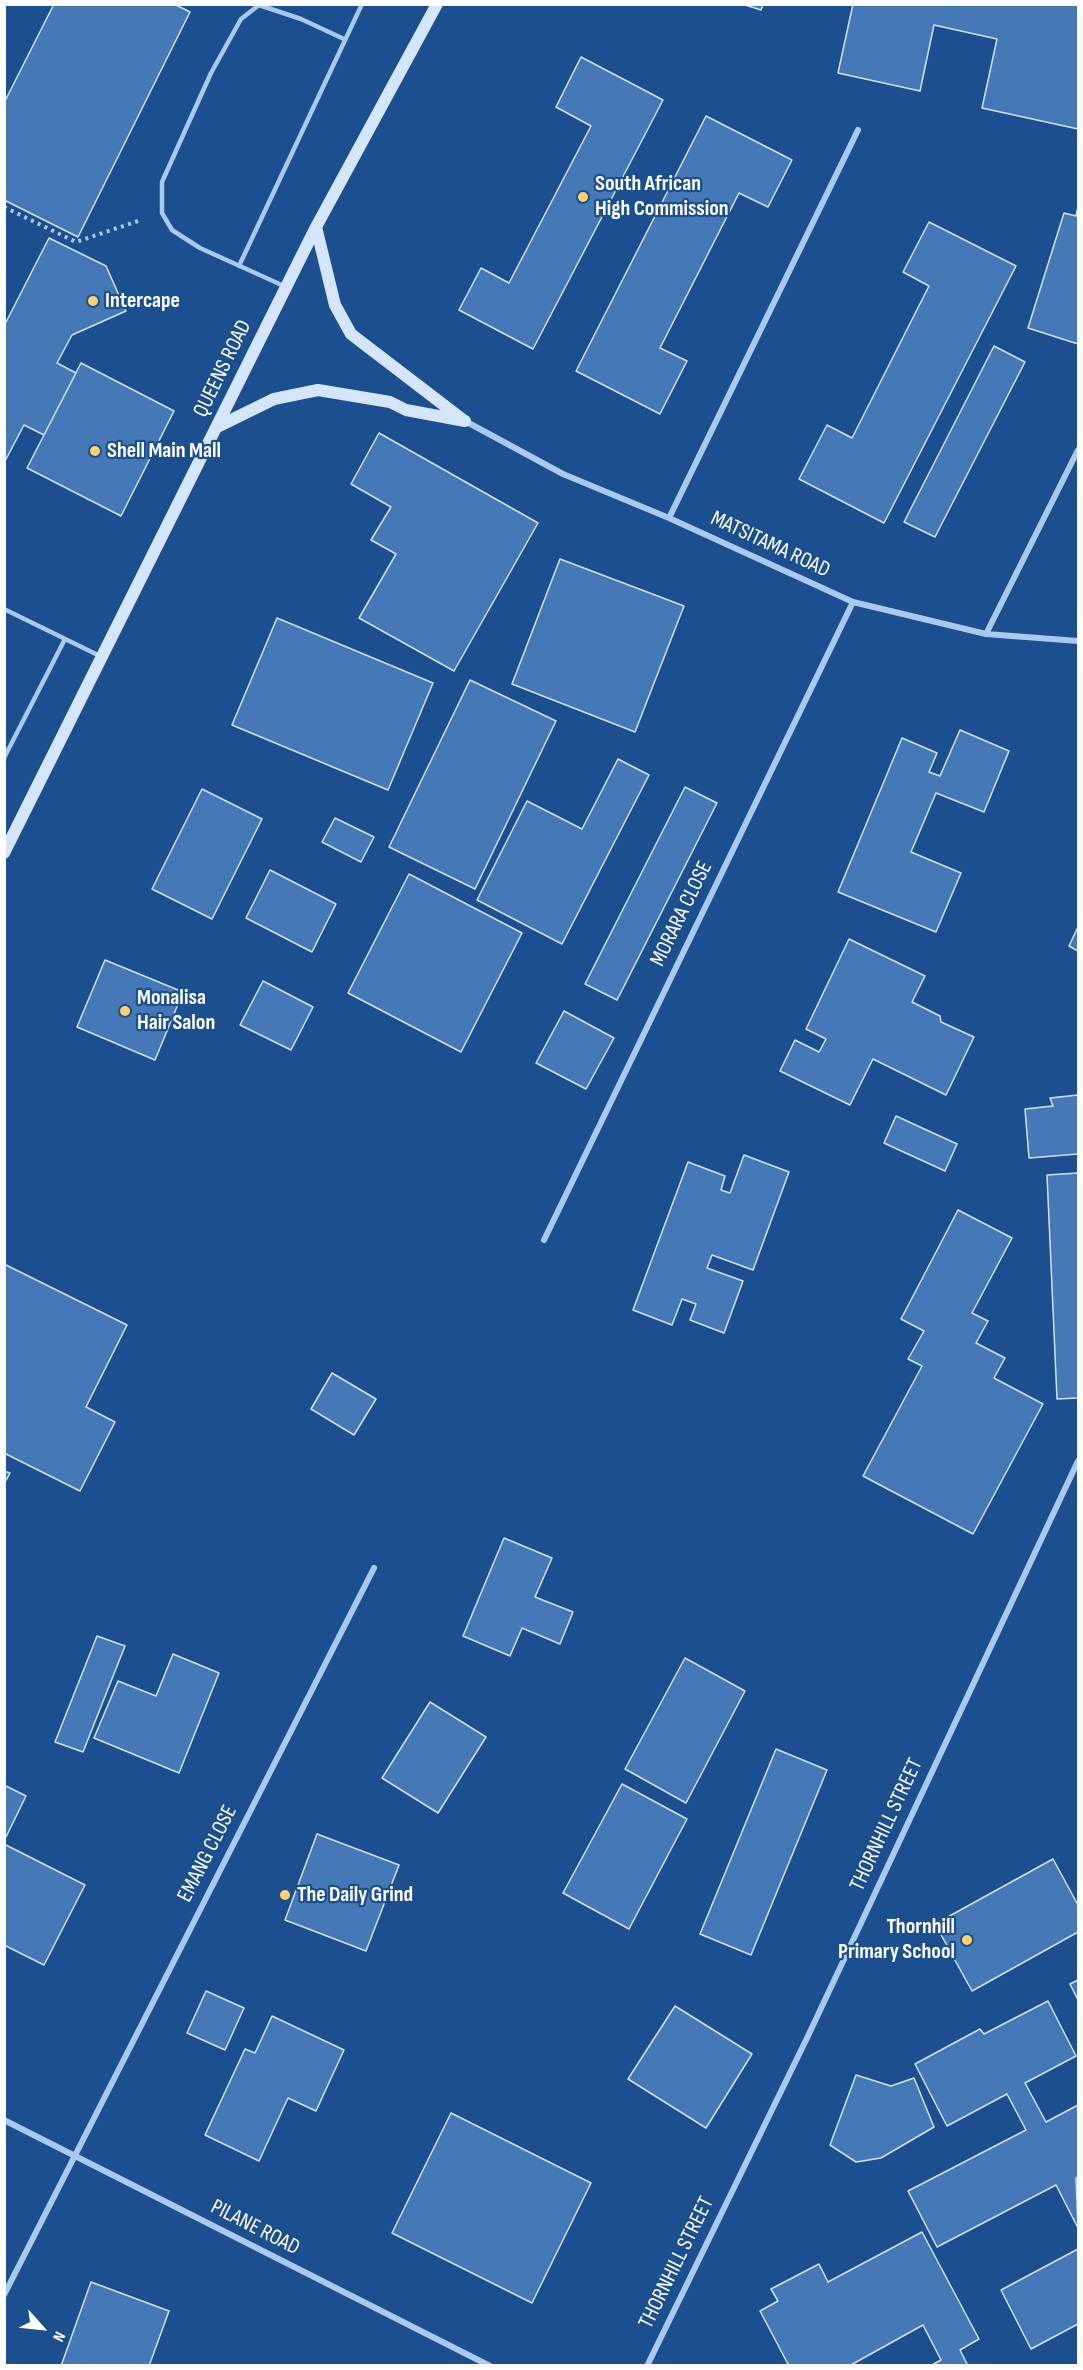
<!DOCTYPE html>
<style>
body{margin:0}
#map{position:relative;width:1083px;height:2370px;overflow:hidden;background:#1b4f8f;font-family:"Sofia Sans Condensed",sans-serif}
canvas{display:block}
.frame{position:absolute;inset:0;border:6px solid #fff;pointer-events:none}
.north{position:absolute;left:12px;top:2298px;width:60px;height:60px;-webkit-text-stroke:4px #1b4f8f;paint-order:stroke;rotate:117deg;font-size:16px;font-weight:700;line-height:24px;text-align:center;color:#fff}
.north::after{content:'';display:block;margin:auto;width:21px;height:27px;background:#fff;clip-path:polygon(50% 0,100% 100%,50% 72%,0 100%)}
</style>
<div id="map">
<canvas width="1083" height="2370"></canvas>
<div class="frame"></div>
<div class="north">N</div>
</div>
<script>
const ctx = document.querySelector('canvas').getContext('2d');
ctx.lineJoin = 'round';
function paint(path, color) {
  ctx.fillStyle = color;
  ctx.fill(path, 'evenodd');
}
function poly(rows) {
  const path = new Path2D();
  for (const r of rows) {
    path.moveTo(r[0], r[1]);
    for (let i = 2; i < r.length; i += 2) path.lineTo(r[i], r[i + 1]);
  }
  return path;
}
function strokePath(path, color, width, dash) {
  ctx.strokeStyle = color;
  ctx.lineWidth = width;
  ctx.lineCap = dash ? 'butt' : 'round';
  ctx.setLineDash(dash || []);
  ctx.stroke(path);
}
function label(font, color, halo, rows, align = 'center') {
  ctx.font = font + ' "Sofia Sans Condensed",sans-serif';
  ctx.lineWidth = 4.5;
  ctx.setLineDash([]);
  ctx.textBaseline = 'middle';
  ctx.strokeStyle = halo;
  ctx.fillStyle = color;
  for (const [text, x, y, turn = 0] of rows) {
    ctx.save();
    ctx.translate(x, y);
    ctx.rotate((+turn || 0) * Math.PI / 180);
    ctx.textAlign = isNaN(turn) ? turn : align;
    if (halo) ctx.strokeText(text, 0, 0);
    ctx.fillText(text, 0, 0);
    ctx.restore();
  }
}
const building = poly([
 [54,4,174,4,190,12,78,237,4,200,4,103,54,4],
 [742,4,763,4,761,10,742,4],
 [853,4,1078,4,1078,129,982,108,997,39,934,25,920,91,838,73,853,4],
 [581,57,663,100,533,349,459,310,481,268,509,283,591,126,556,107,581,57],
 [706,116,792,160,768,207,739,193,660,348,687,361,660,414,576,371,706,116],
 [1078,207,1078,344,1028,328,1064,213,1076,216,1078,207],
 [929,222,1016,266,884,523,799,479,827,425,852,438,929,286,903,272,929,222],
 [49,238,106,266,126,311,72,335,57,363,76,373,44,435,24,425,4,463,4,326,49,238],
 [994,346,1025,362,935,537,904,522,994,346],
 [81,363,174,411,121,516,27,468,81,363],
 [379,433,538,523,454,671,359,618,396,554,371,540,391,507,351,484,379,433],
 [560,559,684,606,635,732,512,684,560,559],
 [277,618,433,683,388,790,232,725,277,618],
 [470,680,556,721,475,889,389,847,470,680],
 [960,730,1009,751,984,812,936,793,911,852,961,873,936,932,838,892,902,738,937,753,929,772,940,776,960,730],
 [618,759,649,775,562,944,477,900,527,801,582,829,618,759],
 [685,787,717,803,617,1000,585,984,685,787],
 [202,789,262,819,212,919,152,889,202,789],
 [335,818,374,837,361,862,322,842,335,818],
 [270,870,336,904,312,952,246,918,270,870],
 [409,874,522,933,461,1052,348,993,409,874],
 [1078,927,1078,951,1069,946,1078,927],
 [849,939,925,976,912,1002,940,1016,941,1022,974,1037,946,1095,873,1059,850,1105,780,1071,795,1040,819,1052,826,1039,806,1029,849,939],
 [105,960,183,992,155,1060,77,1027,105,960],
 [263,981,313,1007,291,1050,240,1025,263,981],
 [564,1011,614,1038,586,1089,536,1063,564,1011],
 [1078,1095,1078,1154,1029,1158,1025,1109,1053,1106,1050,1098,1078,1095],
 [896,1116,957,1144,945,1171,884,1143,896,1116],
 [744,1155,789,1172,753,1270,712,1255,707,1268,743,1281,724,1333,690,1320,696,1304,682,1299,672,1325,633,1310,688,1162,725,1176,721,1190,730,1193,744,1155],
 [1078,1173,1078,1398,1057,1399,1047,1175,1078,1173],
 [958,1210,1012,1238,972,1313,988,1321,976,1343,1005,1358,994,1378,1043,1404,973,1534,863,1476,922,1366,908,1359,924,1331,901,1319,958,1210],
 [4,1264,127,1325,86,1407,115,1422,80,1491,4,1453,4,1264],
 [332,1373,376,1399,354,1435,311,1409,332,1373],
 [4,1471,10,1473,4,1484,4,1471],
 [504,1538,552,1558,535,1597,573,1612,560,1644,522,1628,510,1656,463,1636,504,1538],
 [97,1636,125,1646,83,1752,55,1742,97,1636],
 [173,1654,219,1673,179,1773,94,1738,118,1681,156,1696,173,1654],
 [685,1658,745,1691,686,1803,625,1769,685,1658],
 [430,1702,486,1737,438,1813,382,1778,430,1702],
 [776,1749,827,1770,751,1955,700,1934,776,1749],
 [622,1784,687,1819,629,1929,563,1893,622,1784],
 [4,1785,26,1796,6,1837,4,1836,4,1785],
 [317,1834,399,1865,366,1951,285,1920,317,1834],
 [4,1844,85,1885,44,1965,4,1945,4,1844],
 [1053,1859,1078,1905,1078,1932,972,1991,935,1924,1053,1859],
 [1078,1980,1078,2000,1070,1984,1078,1980],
 [206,1991,244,2008,225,2050,187,2033,206,1991],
 [1048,2001,1076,2056,1025,2083,1046,2122,1078,2105,1078,2177,1076,2178,1078,2228,1056,2185,937,2247,908,2191,1026,2130,1007,2094,947,2126,915,2064,980,2029,984,2034,1048,2001],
 [675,2006,752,2054,706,2128,628,2079,675,2006],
 [272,2016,344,2050,316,2111,288,2098,259,2161,205,2135,245,2049,255,2053,272,2016],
 [856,2075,891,2086,914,2078,934,2127,881,2158,856,2162,830,2145,856,2075],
 [451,2113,591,2183,532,2303,392,2233,451,2113],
 [922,2232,979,2339,960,2350,968,2366,930,2366,941,2360,923,2325,849,2366,789,2366,760,2311,778,2301,771,2289,819,2264,828,2282,922,2232],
 [1078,2249,1078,2324,1031,2349,1001,2290,1078,2249],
 [91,2282,169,2311,149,2366,61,2366,91,2282]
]);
const path = poly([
 [4,207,76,242,141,220]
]);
const lane = poly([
 [239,266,362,4],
 [284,286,200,248,172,230,162,213,162,182,211,73,241,19,259,5,301,19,344,39],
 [4,609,102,657],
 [4,758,65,639]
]);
const street = poly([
 [465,421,563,474,669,518,853,602,986,634,1078,641],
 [669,518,858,130],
 [986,634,1078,450],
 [544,1240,853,602],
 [4,2120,490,2366],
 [4,2295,374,1568],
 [647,2366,808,2036,1078,1461]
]);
const secondary = poly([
 [316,227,335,305,351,334,462,419],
 [217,427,274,399,318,390,390,402,406,410,465,421],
 [4,853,316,227,437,4]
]);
const markers = [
 [583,197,6,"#ffd166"],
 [93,301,6,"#ffd166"],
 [95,451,6,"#ffd166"],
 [125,1011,6,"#ffd166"],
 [285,1895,6,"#ffd166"],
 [967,1940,6,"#ffd166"]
];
const poiNames = [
 ["South African",595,184],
 ["High Commission",595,209],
 ["Intercape",105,301],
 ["Shell Main Mall",107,451],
 ["Monalisa",137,998],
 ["Hair Salon",137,1023],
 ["The Daily Grind",297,1895],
 ["Thornhill",955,1927,"right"],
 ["Primary School",955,1952,"right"]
];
const streetNames = [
 ["QUEENS ROAD",223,369,-64],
 ["MATSITAMA ROAD",770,545,25],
 ["MORARA CLOSE",682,914,-64],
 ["THORNHILL STREET",887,1825,-65],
 ["EMANG CLOSE",208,1854,-63],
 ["PILANE ROAD",255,2228,27],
 ["THORNHILL STREET",677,2263,-64]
];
paint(building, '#4478b7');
strokePath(building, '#cfe3fa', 1.5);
strokePath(path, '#a9c9ee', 4, [3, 4.5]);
strokePath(lane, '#a9c9ee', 4.5);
strokePath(street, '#a9c9ee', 6);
strokePath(secondary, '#d6e6fa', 12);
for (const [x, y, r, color] of markers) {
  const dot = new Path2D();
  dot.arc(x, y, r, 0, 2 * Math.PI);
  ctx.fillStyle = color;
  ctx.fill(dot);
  strokePath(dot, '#1b4f8f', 2);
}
label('bold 22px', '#fff', '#1b4f8f', poiNames, 'left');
label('22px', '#fff', '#1b4f8f', streetNames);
</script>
